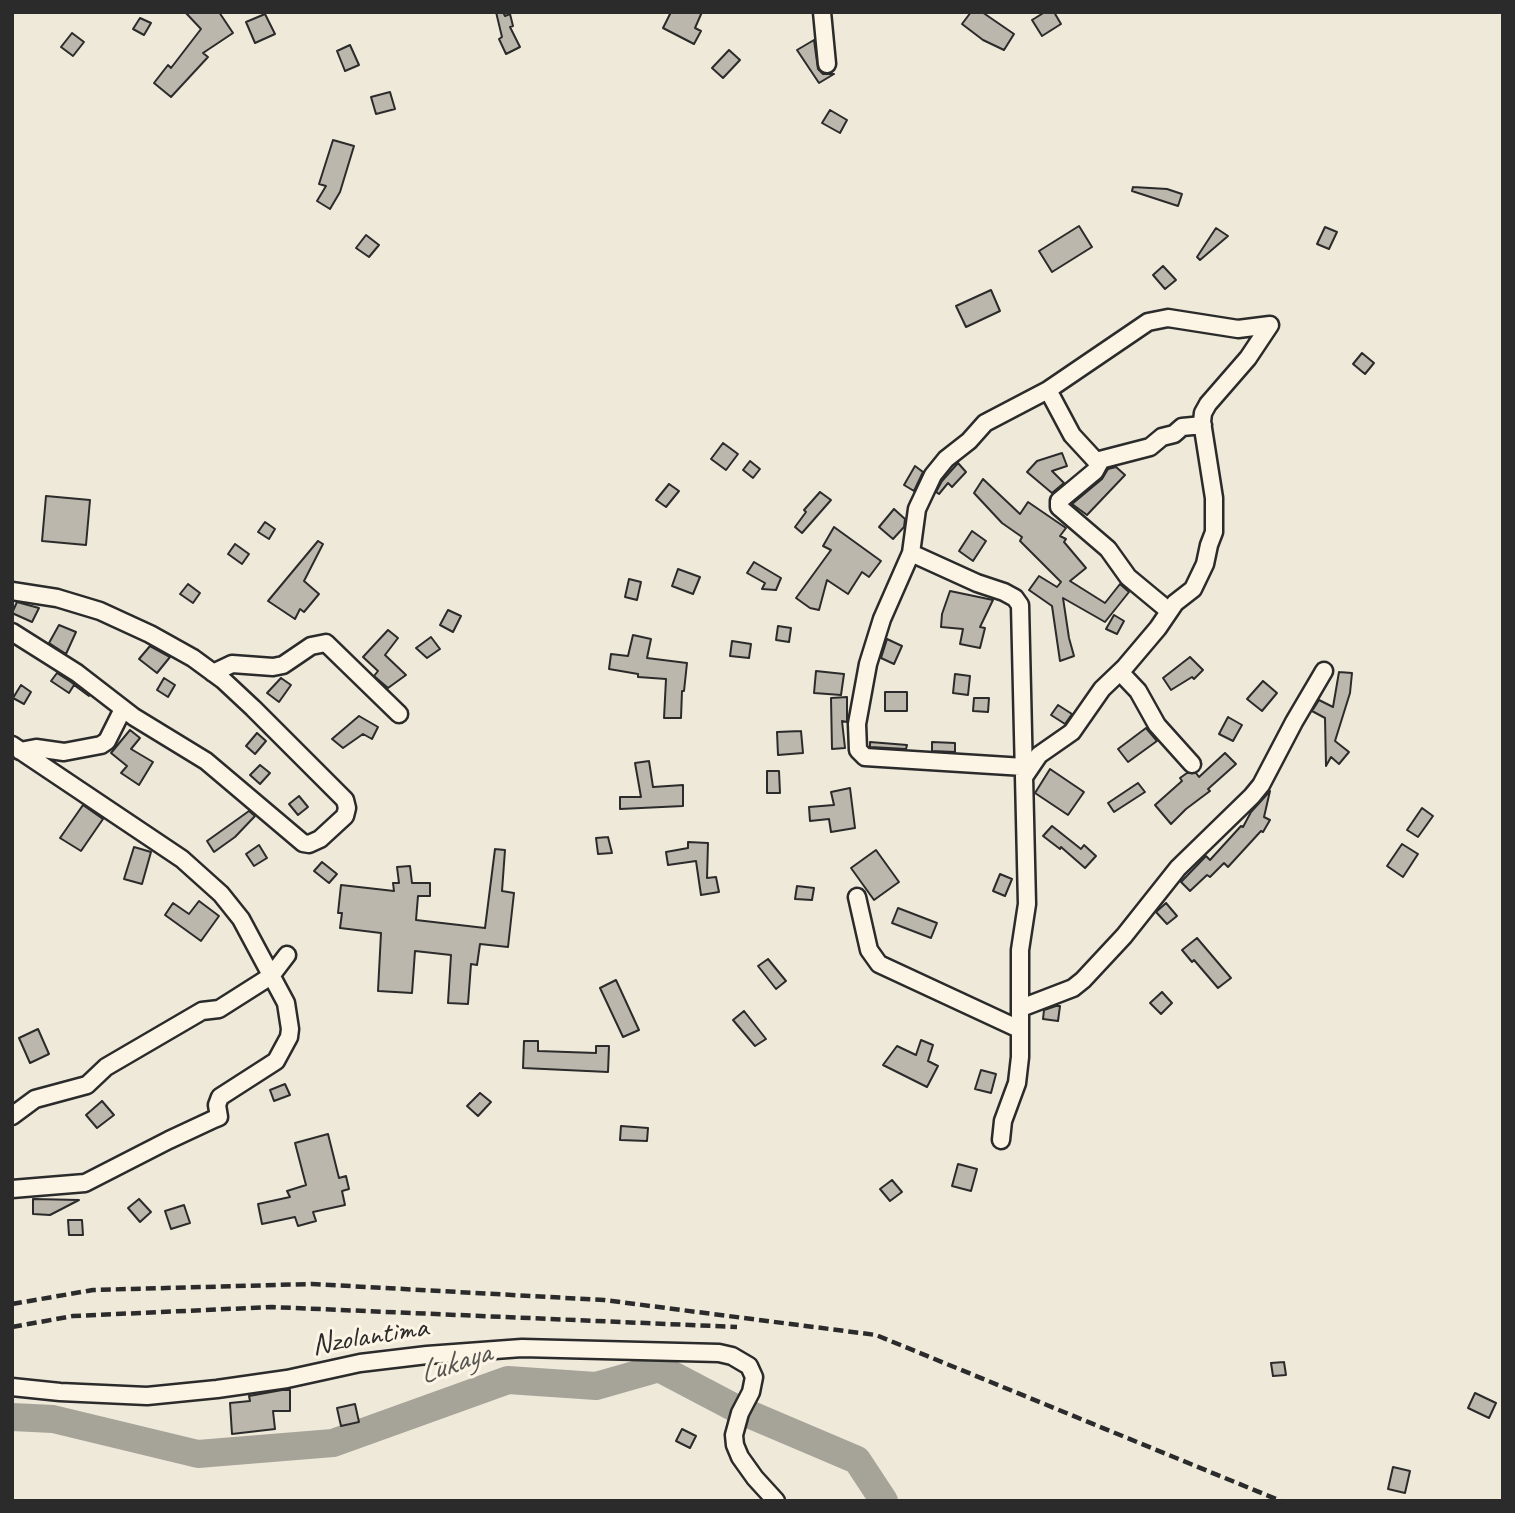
<!DOCTYPE html>
<style>
body{margin:0}
#map{position:relative;width:1515px;height:1513px;overflow:hidden;background:#efe9da;font-family:Caveat,sans-serif}
canvas{display:block}
.frame{position:absolute;inset:0;border:14px solid #2b2b2b;pointer-events:none}
</style>
<div id="map">
<canvas width="1515" height="1513"></canvas>
<div class="frame"></div>
</div>
<script>
const ctx = document.querySelector('canvas').getContext('2d');
ctx.lineJoin = 'round';
function poly(rows) {
  const path = new Path2D();
  for (const r of rows) {
    path.moveTo(r[0], r[1]);
    for (let i = 2; i < r.length; i += 2) path.lineTo(r[i], r[i + 1]);
  }
  return path;
}
function strokePath(path, color, width, dash) {
  ctx.strokeStyle = color;
  ctx.lineWidth = width;
  ctx.lineCap = dash ? 'butt' : 'round';
  ctx.setLineDash(dash || []);
  ctx.stroke(path);
}
function paint(path, color) {
  ctx.fillStyle = color;
  ctx.fill(path, 'evenodd');
}
function label(font, color, halo, rows, align = 'center') {
  ctx.font = font + ' Caveat,sans-serif';
  ctx.lineWidth = 6;
  ctx.setLineDash([]);
  ctx.textBaseline = 'middle';
  ctx.strokeStyle = halo;
  ctx.fillStyle = color;
  for (const [text, x, y, turn = 0] of rows) {
    ctx.save();
    ctx.translate(x, y);
    ctx.rotate((+turn || 0) * Math.PI / 180);
    ctx.textAlign = isNaN(turn) ? turn : align;
    if (halo) ctx.strokeText(text, 0, 0);
    ctx.fillText(text, 0, 0);
    ctx.restore();
  }
}
const river = poly([
 [12,1417,53,1419,198,1454,333,1443,508,1380,596,1386,659,1368,737,1409,857,1460,884,1501]
]);
const building = poly([
 [185,12,219,12,233,33,203,53,208,57,171,97,154,83,168,65,171,68,201,29,185,12],
 [496,12,503,12,505,16,510,14,513,26,510,27,520,47,506,54,499,39,502,37,496,12],
 [671,12,702,12,695,28,701,31,694,44,663,28,671,12],
 [971,12,982,12,1014,34,1004,50,983,40,962,24,971,12],
 [1045,12,1054,12,1061,24,1042,36,1032,20,1045,12],
 [265,14,275,34,255,43,246,22,265,14],
 [140,18,151,23,144,35,133,29,140,18],
 [72,33,84,42,73,56,61,47,72,33],
 [814,40,818,69,823,74,834,74,819,83,797,50,814,40],
 [350,45,359,65,345,71,337,51,350,45],
 [729,50,740,60,723,78,712,68,729,50],
 [390,92,395,109,376,114,371,97,390,92],
 [830,110,847,120,840,133,822,123,830,110],
 [333,140,354,146,340,192,330,209,317,201,326,186,319,184,333,140],
 [1133,187,1167,189,1182,194,1178,206,1132,191,1133,187],
 [1079,226,1092,247,1052,272,1039,251,1079,226],
 [1325,227,1337,232,1329,249,1317,244,1325,227],
 [1216,228,1228,236,1200,260,1197,257,1216,228],
 [366,235,379,245,369,257,356,248,366,235],
 [1163,266,1176,280,1165,289,1153,275,1163,266],
 [991,290,1000,311,966,327,956,306,991,290],
 [1362,353,1374,363,1365,374,1353,364,1362,353],
 [723,443,738,454,726,470,711,459,723,443],
 [1062,453,1067,466,1052,471,1064,483,1052,493,1027,472,1037,461,1062,453],
 [750,461,760,469,753,478,743,470,750,461],
 [958,463,966,472,952,487,948,483,939,494,936,492,942,481,958,463],
 [915,466,923,472,914,491,904,485,915,466],
 [1116,467,1125,475,1087,515,1072,504,1102,479,1108,469,1116,467],
 [983,479,1020,514,1028,502,1066,528,1060,536,1066,539,1064,542,1086,568,1070,581,1105,603,1120,584,1129,592,1105,622,1063,598,1069,638,1074,656,1060,661,1052,606,1029,590,1039,576,1057,587,1061,582,1020,541,1022,537,1002,523,974,493,983,479],
 [669,484,679,491,666,507,656,500,669,484],
 [820,492,831,500,802,533,795,527,806,512,804,510,820,492],
 [46,496,90,500,86,545,42,541,46,496],
 [894,509,905,519,904,527,893,539,879,527,894,509],
 [265,522,275,529,269,539,258,532,265,522],
 [834,527,881,561,869,577,862,572,848,594,827,580,819,610,810,608,796,598,831,550,823,546,834,527],
 [972,531,986,541,973,561,959,551,972,531],
 [318,541,323,544,304,581,319,594,304,612,300,609,295,619,268,601,318,541],
 [235,544,249,554,242,564,228,554,235,544],
 [754,562,781,578,776,590,762,589,765,583,747,573,754,562],
 [678,569,700,577,693,594,672,586,678,569],
 [629,579,641,582,637,600,625,597,629,579],
 [188,584,200,593,193,603,180,594,188,584],
 [950,591,993,600,980,627,985,628,980,648,960,644,963,629,941,627,942,614,950,591],
 [17,602,39,608,32,622,12,613,17,602],
 [448,610,461,616,453,632,440,625,448,610],
 [1114,615,1124,621,1117,634,1106,629,1114,615],
 [59,625,76,632,66,654,49,643,59,625],
 [778,626,791,628,789,642,776,640,778,626],
 [388,630,398,638,385,655,406,675,388,688,374,676,378,671,363,657,388,630],
 [633,635,651,639,647,658,687,663,684,691,682,691,681,718,664,718,666,679,638,677,638,674,609,669,611,654,628,656,633,635],
 [431,637,440,649,427,658,416,648,431,637],
 [887,639,902,646,894,664,881,658,887,639],
 [732,641,751,644,749,658,730,656,732,641],
 [150,646,170,657,157,673,139,659,150,646],
 [1190,657,1203,670,1194,679,1192,677,1171,690,1163,678,1190,657],
 [816,671,844,674,841,695,814,693,816,671],
 [1339,672,1352,673,1350,693,1335,741,1349,752,1339,764,1331,757,1326,766,1325,718,1312,711,1319,700,1333,707,1339,672],
 [57,673,71,682,89,696,74,685,69,693,51,681,57,673],
 [955,674,970,676,968,695,953,693,955,674],
 [164,678,175,685,168,697,157,690,164,678],
 [281,678,291,685,279,702,267,693,281,678],
 [1263,681,1277,693,1262,711,1247,699,1263,681],
 [21,685,31,692,24,704,13,698,21,685],
 [885,692,907,692,907,711,885,711,885,692],
 [847,697,847,722,842,721,845,748,832,749,831,698,847,697],
 [974,698,989,698,988,712,973,711,974,698],
 [1058,705,1072,714,1065,724,1051,715,1058,705],
 [359,716,378,727,372,739,363,734,343,748,332,739,359,716],
 [1228,717,1242,725,1233,741,1219,734,1228,717],
 [1146,728,1157,741,1128,762,1118,749,1146,728],
 [130,730,140,738,131,749,153,762,139,785,121,773,127,766,111,753,130,730],
 [801,731,803,753,778,755,777,732,801,731],
 [257,733,266,741,255,754,246,746,257,733],
 [870,742,907,745,906,749,870,747,870,742],
 [932,742,955,743,955,752,932,751,932,742],
 [1225,753,1236,764,1208,789,1210,791,1186,809,1171,824,1155,805,1182,781,1180,778,1187,773,1196,773,1199,777,1225,753],
 [649,761,653,787,683,785,683,806,620,809,620,797,641,797,635,763,649,761],
 [260,765,270,773,260,784,250,775,260,765],
 [1050,769,1084,792,1068,815,1035,793,1050,769],
 [767,771,779,771,780,793,767,793,767,771],
 [1138,783,1145,792,1114,812,1108,803,1138,783],
 [850,788,855,828,831,832,829,819,810,821,809,807,834,805,831,792,850,788],
 [1270,791,1264,817,1270,820,1263,832,1261,831,1228,867,1224,863,1210,877,1207,875,1190,891,1181,882,1206,856,1210,860,1241,826,1243,827,1251,812,1270,791],
 [299,796,308,807,298,815,289,804,299,796],
 [83,805,103,819,81,851,60,838,83,805],
 [1422,808,1433,816,1418,837,1407,830,1422,808],
 [249,811,255,816,235,837,214,852,207,841,249,811],
 [1052,826,1081,849,1084,845,1096,856,1085,868,1061,847,1060,849,1043,836,1052,826],
 [608,837,612,853,598,854,596,838,608,837],
 [688,842,708,843,707,878,716,877,719,892,701,895,696,861,668,865,666,852,688,848,688,842],
 [1402,844,1418,854,1403,877,1387,866,1402,844],
 [259,845,267,858,254,866,246,854,259,845],
 [134,847,151,852,142,884,124,879,134,847],
 [495,849,505,850,502,891,514,893,508,947,480,944,477,965,471,964,468,1004,448,1003,451,955,415,951,412,993,378,991,381,933,340,928,342,913,338,913,341,885,394,891,393,883,399,883,397,867,410,866,412,883,430,883,430,896,418,896,416,920,485,928,495,849],
 [876,850,899,882,874,900,851,868,876,850],
 [322,862,337,874,329,883,314,871,322,862],
 [1000,874,1012,879,1005,896,993,891,1000,874],
 [797,886,814,888,812,900,795,899,797,886],
 [199,901,219,916,201,941,165,915,173,903,189,914,199,901],
 [1166,903,1177,916,1167,924,1156,912,1166,903],
 [898,908,937,923,931,938,892,923,898,908],
 [1197,938,1231,978,1218,988,1194,960,1192,962,1182,950,1197,938],
 [768,959,786,981,776,989,758,966,768,959],
 [616,980,639,1030,623,1037,600,988,616,980],
 [1162,992,1172,1003,1161,1014,1150,1003,1162,992],
 [1056,1006,1060,1006,1058,1021,1043,1019,1044,1010,1056,1006],
 [744,1011,766,1039,755,1046,733,1020,744,1011],
 [38,1029,49,1054,30,1063,19,1038,38,1029],
 [921,1040,933,1045,928,1061,938,1066,927,1087,883,1065,897,1046,916,1055,921,1040],
 [524,1041,538,1041,538,1051,596,1053,596,1046,609,1046,608,1072,523,1068,524,1041],
 [981,1070,996,1074,991,1093,975,1089,981,1070],
 [285,1084,290,1095,274,1101,270,1090,285,1084],
 [480,1093,491,1102,478,1116,467,1106,480,1093],
 [102,1101,114,1115,97,1128,86,1115,102,1101],
 [621,1126,648,1128,647,1141,620,1140,621,1126],
 [328,1134,339,1178,346,1176,349,1189,342,1191,345,1205,313,1212,316,1221,298,1226,295,1217,262,1224,258,1204,290,1197,287,1191,306,1185,295,1143,328,1134],
 [958,1164,977,1169,971,1191,952,1186,958,1164],
 [892,1180,902,1192,890,1201,880,1189,892,1180],
 [33,1199,79,1200,50,1215,33,1214,33,1199],
 [139,1199,151,1212,140,1222,128,1208,139,1199],
 [184,1205,190,1223,171,1229,165,1211,184,1205],
 [68,1220,82,1220,83,1235,69,1235,68,1220],
 [1284,1362,1286,1375,1273,1376,1271,1363,1284,1362],
 [282,1390,290,1390,290,1411,273,1411,275,1429,232,1434,230,1403,250,1401,249,1396,282,1390],
 [1475,1393,1496,1403,1489,1418,1468,1408,1475,1393],
 [355,1404,359,1422,341,1426,337,1408,355,1404],
 [682,1429,696,1436,690,1448,676,1441,682,1429],
 [1393,1467,1410,1471,1405,1493,1388,1489,1393,1467]
]);
const minor = poly([
 [822,12,827,64],
 [1048,390,1072,435,1096,461,1150,447,1162,437,1174,434,1182,427,1203,425],
 [1101,460,1095,471,1059,501,1059,507,1108,549,1128,577,1169,611],
 [911,553,977,583,1004,592,1015,598,1020,605,1027,904,1020,950,1020,1057,1017,1083,1003,1121,1001,1140],
 [12,591,57,598,100,611,150,634,193,658,223,680,253,708,345,800,347,808,345,816,320,839,309,844,303,843,206,761,134,717,77,673,12,632],
 [1120,672,1138,691,1157,725,1192,764],
 [213,673,232,664,273,667,283,665,311,646,326,643,399,714],
 [12,745,182,859,221,894,241,919,286,1003,290,1029,289,1037,276,1061,220,1097,217,1105,219,1117,214,1119,169,1140,85,1183,12,1189],
 [20,751,36,748,64,752,101,745,107,741,123,709],
 [1024,767,865,757,858,750,857,724,868,664,882,619,911,553,917,509,933,475,946,459,969,441,985,423,1048,390,1148,322,1168,318,1238,329,1270,325],
 [1024,777,1039,755,1072,732,1102,689,1125,667,1158,628,1175,603,1193,589,1205,564,1209,545,1214,532,1214,498,1202,422,1203,413,1208,404,1248,358,1270,325],
 [857,897,869,950,879,964,1019,1029],
 [1021,1008,1073,988,1083,980,1124,936,1178,868,1252,796,1261,785,1294,722,1324,671],
 [12,1116,35,1099,87,1085,106,1067,202,1011,219,1009,271,976,287,955],
 [12,1387,60,1392,147,1396,217,1389,287,1379,360,1363,427,1355,522,1348,719,1353,732,1356,749,1366,754,1377,751,1392,740,1413,734,1435,735,1445,740,1457,755,1478,776,1501]
]);
const rail = poly([
 [12,1304,93,1290,312,1284,604,1300,876,1335,1281,1501],
 [12,1327,73,1316,272,1307,737,1327]
]);
const streetNames = [
 ["Nzolantima",370,1337,-9]
];
const waterNames = [
 ["Lukaya",455,1364,-18]
];
strokePath(river, '#a6a399', 28);
paint(building, '#bcb7ac');
strokePath(building, '#2b2b2b', 2);
strokePath(minor, '#2b2b2b', 21);
strokePath(minor, '#fcf5e5', 16);
strokePath(rail, '#2b2b2b', 4.5, [10, 5]);
label('30px', '#2b2b2b', '#fcf5e5', streetNames);
label('italic 32px', '#565552', '#fcf5e5', waterNames);
</script>
